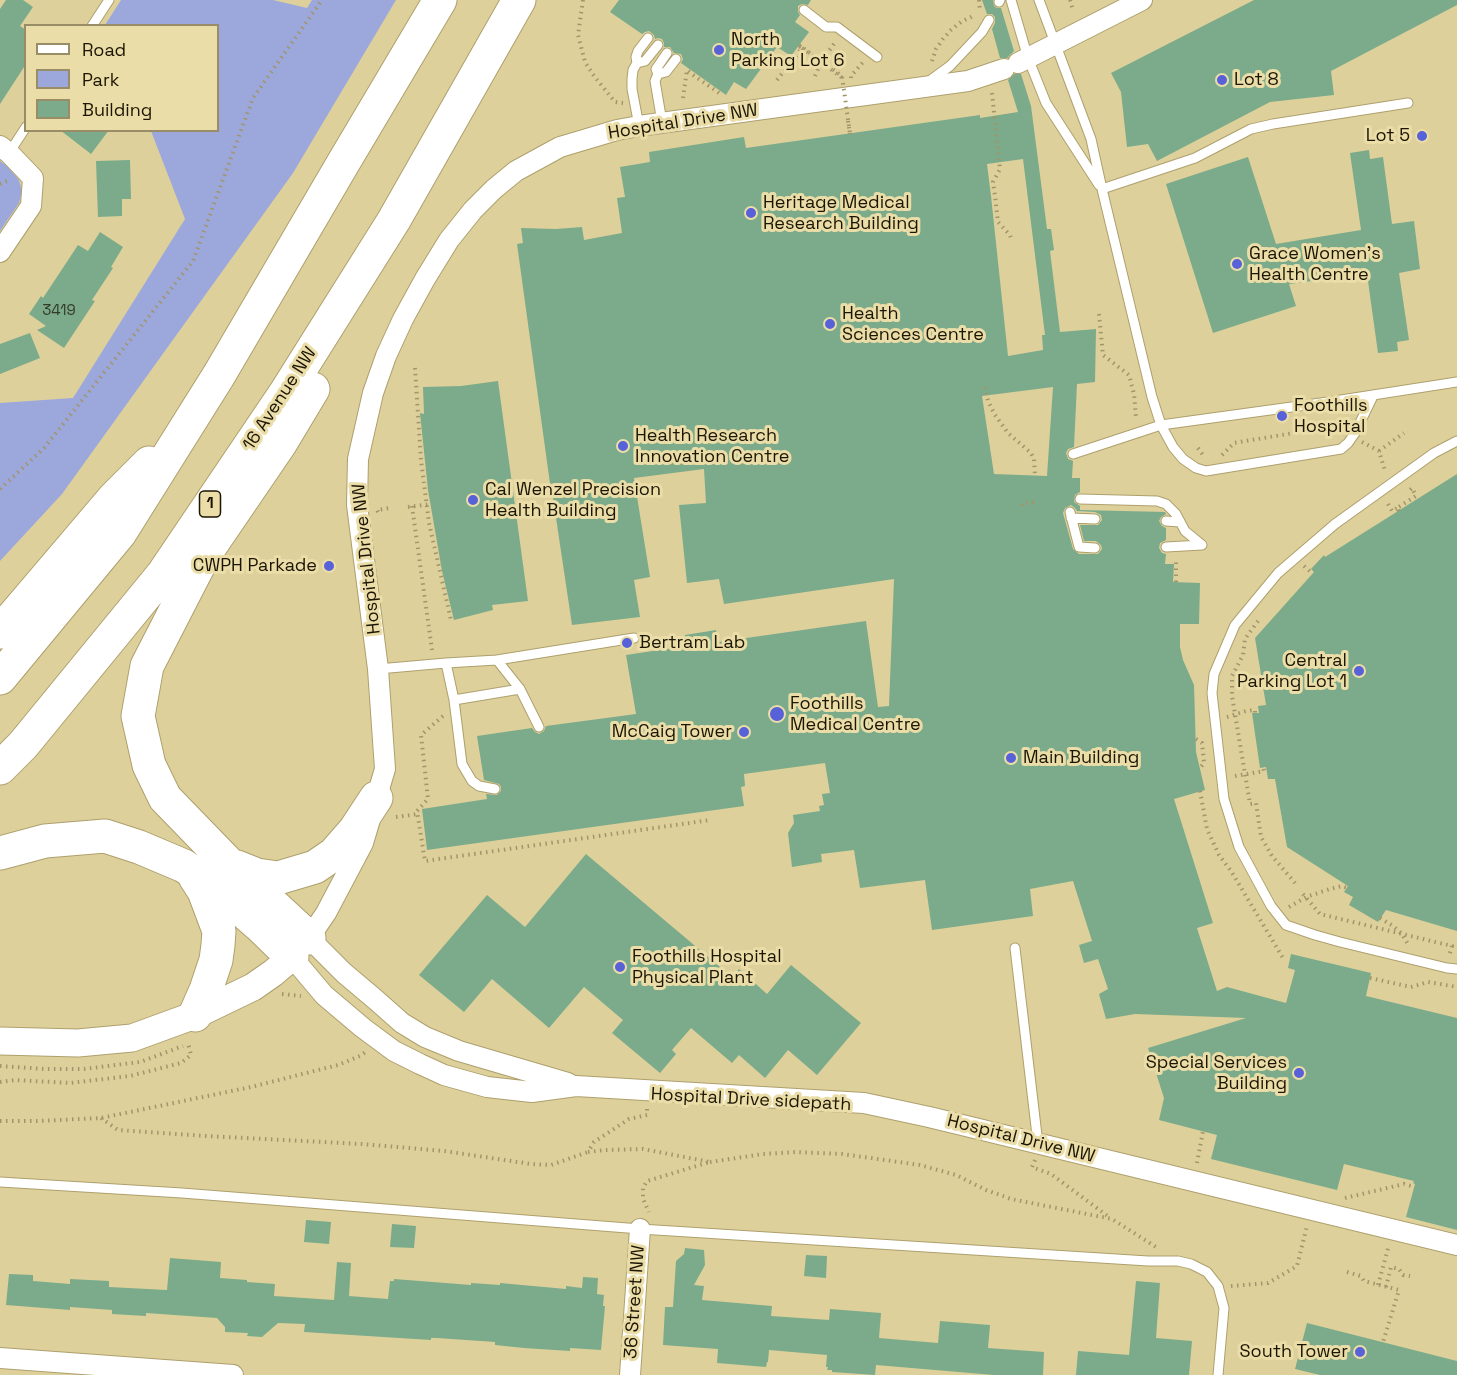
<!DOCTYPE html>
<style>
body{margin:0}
#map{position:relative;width:1457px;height:1375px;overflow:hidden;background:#ded09b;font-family:"Space Grotesk",sans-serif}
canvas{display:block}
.legend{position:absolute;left:24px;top:24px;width:195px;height:108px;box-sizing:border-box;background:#ebdda8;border:2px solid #988d66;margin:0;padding:8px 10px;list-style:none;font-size:18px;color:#1b1503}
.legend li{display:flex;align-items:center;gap:12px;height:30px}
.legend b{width:30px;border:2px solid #988d66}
</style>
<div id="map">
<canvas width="1457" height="1375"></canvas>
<ul class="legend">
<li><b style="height:8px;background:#fff"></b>Road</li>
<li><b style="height:16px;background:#9ca8db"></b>Park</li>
<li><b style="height:16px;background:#7bab8b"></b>Building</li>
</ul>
</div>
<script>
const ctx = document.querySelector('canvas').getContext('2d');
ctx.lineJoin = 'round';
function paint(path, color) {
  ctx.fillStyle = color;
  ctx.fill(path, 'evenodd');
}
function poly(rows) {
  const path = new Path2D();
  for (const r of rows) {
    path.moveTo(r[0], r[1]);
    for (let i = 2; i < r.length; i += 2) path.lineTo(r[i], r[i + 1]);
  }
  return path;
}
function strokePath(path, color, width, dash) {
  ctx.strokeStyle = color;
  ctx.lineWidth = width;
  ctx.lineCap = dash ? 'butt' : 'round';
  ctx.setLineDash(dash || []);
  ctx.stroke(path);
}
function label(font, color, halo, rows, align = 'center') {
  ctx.font = font + ' "Space Grotesk",sans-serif';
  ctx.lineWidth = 6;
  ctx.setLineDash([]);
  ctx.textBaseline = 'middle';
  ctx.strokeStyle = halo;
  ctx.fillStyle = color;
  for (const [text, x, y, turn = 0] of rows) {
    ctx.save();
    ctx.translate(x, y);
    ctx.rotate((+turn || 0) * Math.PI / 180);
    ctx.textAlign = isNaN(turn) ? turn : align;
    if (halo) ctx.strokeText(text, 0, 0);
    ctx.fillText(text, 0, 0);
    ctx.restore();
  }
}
const green = poly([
 [121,0,273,0,307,8,312,0,396,0,293,173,62,494,0,561,0,403,73,398,185,219,151,131,218,130,218,26,105,25],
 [0,161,7,166,19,180,22,191,19,203,0,231]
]);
const building = poly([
 [6,0,23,0,33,7,20,26,26,30,26,64,0,104,0,9],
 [619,0,811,0,808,5,802,4,798,6,798,12,800,15,795,22,809,32,791,56,777,47,746,89,734,82,726,95,681,63,683,59,681,54,674,53,670,47,664,47,664,43,662,39,658,38,655,39,654,35,649,31,645,32,642,34,610,12],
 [982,0,993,0,994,6,997,8,1001,8,1014,51,1007,58,1000,58,992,29,995,23,995,17,992,14,987,14],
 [1254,0,1457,0,1457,5,1331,71,1334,95,1270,102,1157,161,1148,144,1127,147,1121,92,1111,73],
 [1014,74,1021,74,1031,106,1047,229,1051,229,1054,250,1050,251,1060,332,1096,329,1095,382,1077,384,1074,447,1068,449,1066,453,1068,459,1073,461,1072,478,1080,478,1080,492,1075,495,1074,502,1080,506,1080,510,1165,512,1166,514,1161,517,1159,521,1162,526,1166,528,1166,540,1160,543,1159,548,1162,553,1166,554,1165,564,1174,564,1173,582,1200,583,1199,624,1180,624,1180,647,1183,660,1194,685,1196,752,1205,790,1174,799,1213,923,1197,928,1217,991,1227,987,1286,1003,1295,970,1288,968,1291,954,1371,973,1366,996,1457,1018,1457,1230,1406,1217,1415,1184,1413,1183,1414,1181,1344,1164,1337,1190,1211,1159,1217,1135,1159,1120,1164,1098,1148,1048,1246,1018,1135,1014,1106,1019,1099,994,1108,989,1098,959,1084,963,1079,945,1092,941,1073,881,1030,889,1033,916,932,930,925,880,860,888,854,850,821,854,822,862,792,867,788,833,794,823,793,815,820,811,819,806,824,805,822,794,830,793,825,763,744,774,745,786,741,787,744,806,427,850,422,809,487,799,486,794,497,795,501,791,501,787,499,784,484,780,477,736,532,728,535,732,539,734,544,731,546,726,636,714,626,655,686,646,685,635,716,630,718,642,866,621,878,707,889,706,894,579,724,604,719,579,687,583,679,505,706,503,704,469,634,478,650,577,634,580,640,617,572,625,552,491,551,491,517,244,523,243,521,228,556,229,582,227,584,240,622,233,617,198,625,197,620,167,650,162,649,152,744,137,746,148,980,115,980,118,1018,112,1008,80],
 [1023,159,1045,335,1042,335,1043,350,1008,356,991,196,987,164],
 [1053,387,1047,476,994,474,982,396],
 [1071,505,1075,508,1077,511,1095,512,1101,515,1102,520,1098,525,1080,525,1084,541,1096,541,1101,545,1102,549,1098,554,1079,554,1073,549,1063,513,1065,508],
 [60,130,109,130,91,154],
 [1369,150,1370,159,1383,157,1392,224,1414,221,1420,269,1399,273,1409,340,1397,342,1398,351,1378,353,1367,274,1289,284,1296,306,1213,333,1166,184,1248,157,1276,244,1361,230,1350,153],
 [130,160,131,199,122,199,122,216,98,217,96,161],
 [100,232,123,247,111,267,113,268,92,300,95,301,64,348,37,330,46,326,29,314,41,296,43,298,78,245,88,251],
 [30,333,40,358,0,374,0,344],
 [498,381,528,601,492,605,493,610,454,620,442,571,428,490,420,413,424,414,423,387,461,386],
 [1457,474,1457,931,1386,910,1378,922,1349,905,1353,897,1344,892,1348,886,1287,847,1275,779,1268,779,1266,767,1260,768,1252,713,1259,713,1258,706,1266,705,1255,638,1314,572,1311,569,1324,555,1325,557],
 [586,854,732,977,739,969,767,994,791,965,861,1023,817,1075,788,1050,765,1078,739,1055,732,1063,691,1028,672,1050,676,1054,660,1073,612,1033,623,1020,584,987,549,1028,492,979,464,1012,419,975,487,895,525,927],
 [306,1220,331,1222,329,1244,304,1242],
 [392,1224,416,1226,414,1248,390,1247],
 [685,1248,704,1250,705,1265,694,1285,704,1286,702,1300,772,1306,771,1316,829,1320,830,1309,881,1313,879,1338,938,1343,940,1321,990,1325,988,1348,1044,1352,1043,1375,994,1375,876,1365,875,1375,832,1372,832,1370,827,1370,828,1367,826,1367,827,1355,769,1350,768,1362,767,1362,766,1367,717,1363,718,1349,663,1345,665,1307,673,1307,676,1261,684,1254],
 [806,1255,827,1256,826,1278,804,1276],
 [170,1258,221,1262,220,1278,247,1280,247,1282,275,1284,274,1296,334,1300,337,1262,351,1263,349,1296,388,1299,390,1281,394,1281,394,1279,471,1285,471,1283,500,1285,500,1283,566,1289,566,1286,582,1288,583,1277,598,1278,597,1294,604,1295,603,1306,605,1306,601,1350,570,1348,570,1351,524,1348,495,1345,495,1342,437,1338,431,1338,431,1340,304,1332,305,1324,278,1323,262,1337,247,1336,248,1333,225,1332,225,1327,217,1318,146,1313,146,1316,112,1314,112,1310,70,1307,70,1310,6,1305,9,1274,33,1275,33,1281,70,1284,70,1279,109,1281,109,1287,167,1290],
 [1136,1281,1160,1283,1156,1338,1192,1341,1189,1375,1076,1375,1078,1351,1129,1355],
 [1307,1323,1457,1361,1457,1375,1320,1375,1295,1369]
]);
const path = poly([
 [583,0,578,35,585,62,594,76,615,102,623,103],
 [979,0,980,11],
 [1070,0,1073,10],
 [802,48,841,77,842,81],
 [932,61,936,49,943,39,951,30,961,22,975,15],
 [693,75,722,95],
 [815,76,821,62,836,41],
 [851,78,851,76,864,61],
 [777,80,802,48,799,46],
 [992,93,1000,169,993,182,995,196,998,222,1010,235,1011,238],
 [683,98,687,70,693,75],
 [848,121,850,134],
 [0,184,9,180],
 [1099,314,1103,355,1129,375,1134,394,1136,417],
 [415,368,421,460,429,523,451,620],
 [985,387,988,401,995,415,1008,433,1031,453,1034,459,1035,475],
 [1362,442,1379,451,1385,471],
 [1198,448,1203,455],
 [1379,451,1404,433],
 [1222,455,1234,443,1341,425],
 [0,489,44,448,193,261,253,98,322,0],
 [1388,504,1392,511,1397,508],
 [412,506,432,650],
 [1022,506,1022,504,1033,502,1033,499],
 [408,507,431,504],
 [1399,511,1397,508,1416,496,1412,488,1410,490],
 [378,512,377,510,390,508],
 [1304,566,1311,572,1313,570],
 [1176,582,1176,561,1178,561],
 [1258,621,1245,639,1243,655,1232,676,1232,696,1250,804,1256,803,1261,837,1272,856,1295,883],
 [443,716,421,735,428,799,417,811,425,861,710,820],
 [1227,717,1246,711,1255,710,1255,713],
 [1196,739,1202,743,1204,763,1200,768],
 [1235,776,1264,771,1263,767],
 [1200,791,1207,829,1219,855,1231,871,1283,958],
 [396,817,418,814],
 [1303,894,1320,914,1452,946,1449,956],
 [1289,907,1306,897,1330,889,1342,886,1347,888],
 [1380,918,1393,926,1402,934,1409,946],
 [1370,978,1411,987,1428,982,1457,987],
 [282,994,301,996],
 [0,1066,45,1069,84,1069,140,1062,183,1046],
 [0,1082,15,1080,70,1083,130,1076,181,1063,191,1055,188,1043],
 [647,1109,647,1115,629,1119,594,1142,588,1152,605,1150,643,1149,710,1162,647,1181,643,1188,643,1199,649,1212],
 [101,1118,118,1130,206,1136,362,1144,444,1151,531,1164,551,1165,588,1152],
 [0,1121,37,1121,101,1118,251,1087,338,1065,360,1056,367,1051],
 [1035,1160,1032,1167,1051,1174,1109,1217],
 [710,1162,763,1154,796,1152,842,1154,920,1165,956,1175,986,1190,1011,1199,1112,1219,1156,1247],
 [1197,1163,1203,1131],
 [1345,1198,1404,1184,1415,1187],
 [1347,1272,1361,1276,1364,1281,1399,1290,1383,1342],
 [1378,1285,1389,1245],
 [1231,1286,1268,1283,1297,1266,1307,1226],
 [1386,1287,1391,1267,1399,1269,1403,1275,1410,1276]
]);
const lane = poly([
 [1011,0,1028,58,1046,103,1099,185],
 [1039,0,1091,139,1102,189,1152,397,1161,425,1173,447,1183,459,1196,468,1206,471,1341,449,1348,443,1355,433,1373,396],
 [999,2,1000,0],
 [804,10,826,27,837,27,877,57],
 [92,26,109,0],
 [637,63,636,57,638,51,648,38],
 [658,74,666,72,676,59],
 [928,82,950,66,982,32,989,20],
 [662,122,655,81,658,74,656,69,667,53],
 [639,126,632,89,632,79,633,70,637,63,645,61,658,45],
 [9,153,26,127],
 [1102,189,1195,158,1251,129,1273,124,1408,103],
 [1457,441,1434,453,1335,524,1278,573,1235,625,1214,674,1212,693,1224,799,1239,847,1271,906,1286,925,1315,935,1340,942,1447,968,1457,969],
 [1073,454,1161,425,1328,402,1457,382],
 [1080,499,1157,501,1166,504,1176,514,1185,531,1202,545],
 [1070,512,1079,547,1095,548],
 [1071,518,1095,519],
 [1166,521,1180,522],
 [1166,547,1202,545],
 [497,660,634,638],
 [446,663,497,660,520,689,539,727],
 [378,669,446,663,454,700,462,764,472,781,479,786,495,789],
 [454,700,520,689],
 [1015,948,1038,1144],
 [0,1182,182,1193,640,1229,1148,1261,1178,1261,1191,1264,1207,1272,1218,1286,1224,1308,1218,1375]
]);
const street = poly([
 [1018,63,1142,0],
 [1004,69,968,81,639,126,617,130,560,147,516,171,494,189,473,210,449,240,425,279,403,319,386,356,373,393,358,459,357,505,378,669,385,769,363,843,326,913,309,938,292,957,324,995,363,1028,394,1051,420,1064,444,1075,487,1087,532,1092,576,1086,864,1103,929,1117,1457,1245],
 [0,146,9,153,33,178,31,206,0,252],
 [309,938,344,973,376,1000,402,1023,425,1037,459,1051,568,1083],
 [0,1358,233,1375],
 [630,1375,640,1229]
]);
const secondary = poly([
 [0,1041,78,1043,132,1038,195,1015,253,987,273,973,292,957]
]);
const highway = poly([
 [0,632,114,498,149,463],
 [0,678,120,533,219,375,342,165,440,0],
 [0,768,23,745,163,574,286,392,394,220,519,0],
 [0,853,45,841,105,836,139,847,184,866,219,890,259,925,292,957],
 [237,867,257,875,278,878,315,867,334,854,355,830,376,798],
 [195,877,204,891,219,931,218,945,216,960,206,990,195,1015],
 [309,938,230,865,165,798,149,765,138,716,147,666,203,557,280,444,313,389]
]);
const pathBridge = poly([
 [799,45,842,76,850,134]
]);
const markers = [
 [719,50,6,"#5761d8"],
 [1222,80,6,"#5761d8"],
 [1422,136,6,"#5761d8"],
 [751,213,6,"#5761d8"],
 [1237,264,6,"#5761d8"],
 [830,324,6,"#5761d8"],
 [1282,416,6,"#5761d8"],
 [623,446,6,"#5761d8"],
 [473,500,6,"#5761d8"],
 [329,566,6,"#5761d8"],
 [627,643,6,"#5761d8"],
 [1359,671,6,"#5761d8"],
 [777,714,8,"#5761d8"],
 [744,732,6,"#5761d8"],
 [1011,758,6,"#5761d8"],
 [620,967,6,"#5761d8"],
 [1299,1073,6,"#5761d8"],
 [1360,1352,6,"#5761d8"]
];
const numberNames = [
 ["3419",59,311]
];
const shields = [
 [210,504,21]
];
const shieldNames = [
 ["1",210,504]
];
const poiNames = [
 ["North",731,40],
 ["Parking Lot 6",731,61],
 ["Lot 8",1234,80],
 ["Lot 5",1410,136,"right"],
 ["Heritage Medical",763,203],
 ["Research Building",763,224],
 ["Grace Women's",1249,254],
 ["Health Centre",1249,275],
 ["Health",842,314],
 ["Sciences Centre",842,335],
 ["Foothills",1294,406],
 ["Hospital",1294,427],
 ["Health Research",635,436],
 ["Innovation Centre",635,457],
 ["Cal Wenzel Precision",485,490],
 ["Health Building",485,511],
 ["CWPH Parkade",317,566,"right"],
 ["Bertram Lab",639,643],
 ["Central",1347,661,"right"],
 ["Parking Lot 1",1347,682,"right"],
 ["Foothills",790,704],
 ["Medical Centre",790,725],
 ["McCaig Tower",732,732,"right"],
 ["Main Building",1023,758],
 ["Foothills Hospital",632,957],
 ["Physical Plant",632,978],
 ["Special Services",1287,1063,"right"],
 ["Building",1287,1084,"right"],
 ["South Tower",1348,1352,"right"]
];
const streetNames = [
 ["Hospital Drive NW",683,122,-9],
 ["16 Avenue NW",280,399,-57],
 ["Hospital Drive NW",367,559,-96],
 ["Hospital Drive sidepath",751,1100,3],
 ["Hospital Drive NW",1021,1139,14],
 ["36 Street NW",635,1302,-86]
];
paint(green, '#9ca8db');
paint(building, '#7bab8b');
strokePath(lane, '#aea06d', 11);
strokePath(street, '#aea06d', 22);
strokePath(secondary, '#aea06d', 29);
strokePath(highway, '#aea06d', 35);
strokePath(path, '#a1956b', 4, [1.5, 4.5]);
strokePath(lane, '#fff', 9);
strokePath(street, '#fff', 20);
strokePath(secondary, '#fff', 27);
strokePath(highway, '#fff', 33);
strokePath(pathBridge, '#a1956b', 4, [1.5, 4.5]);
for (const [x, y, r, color] of markers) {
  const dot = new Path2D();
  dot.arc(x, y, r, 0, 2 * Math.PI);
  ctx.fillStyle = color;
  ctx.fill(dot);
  strokePath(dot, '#ebdda8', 2);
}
label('15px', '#333a25', null, numberNames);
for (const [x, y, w] of shields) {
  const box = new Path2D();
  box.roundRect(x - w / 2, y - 13, w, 26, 4.5);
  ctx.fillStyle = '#ebdda8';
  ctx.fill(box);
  strokePath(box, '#1b1503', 1.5);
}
label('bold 16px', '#1b1503', null, shieldNames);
label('18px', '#1b1503', '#ebdda8', poiNames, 'left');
label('18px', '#1b1503', '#ebdda8', streetNames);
</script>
